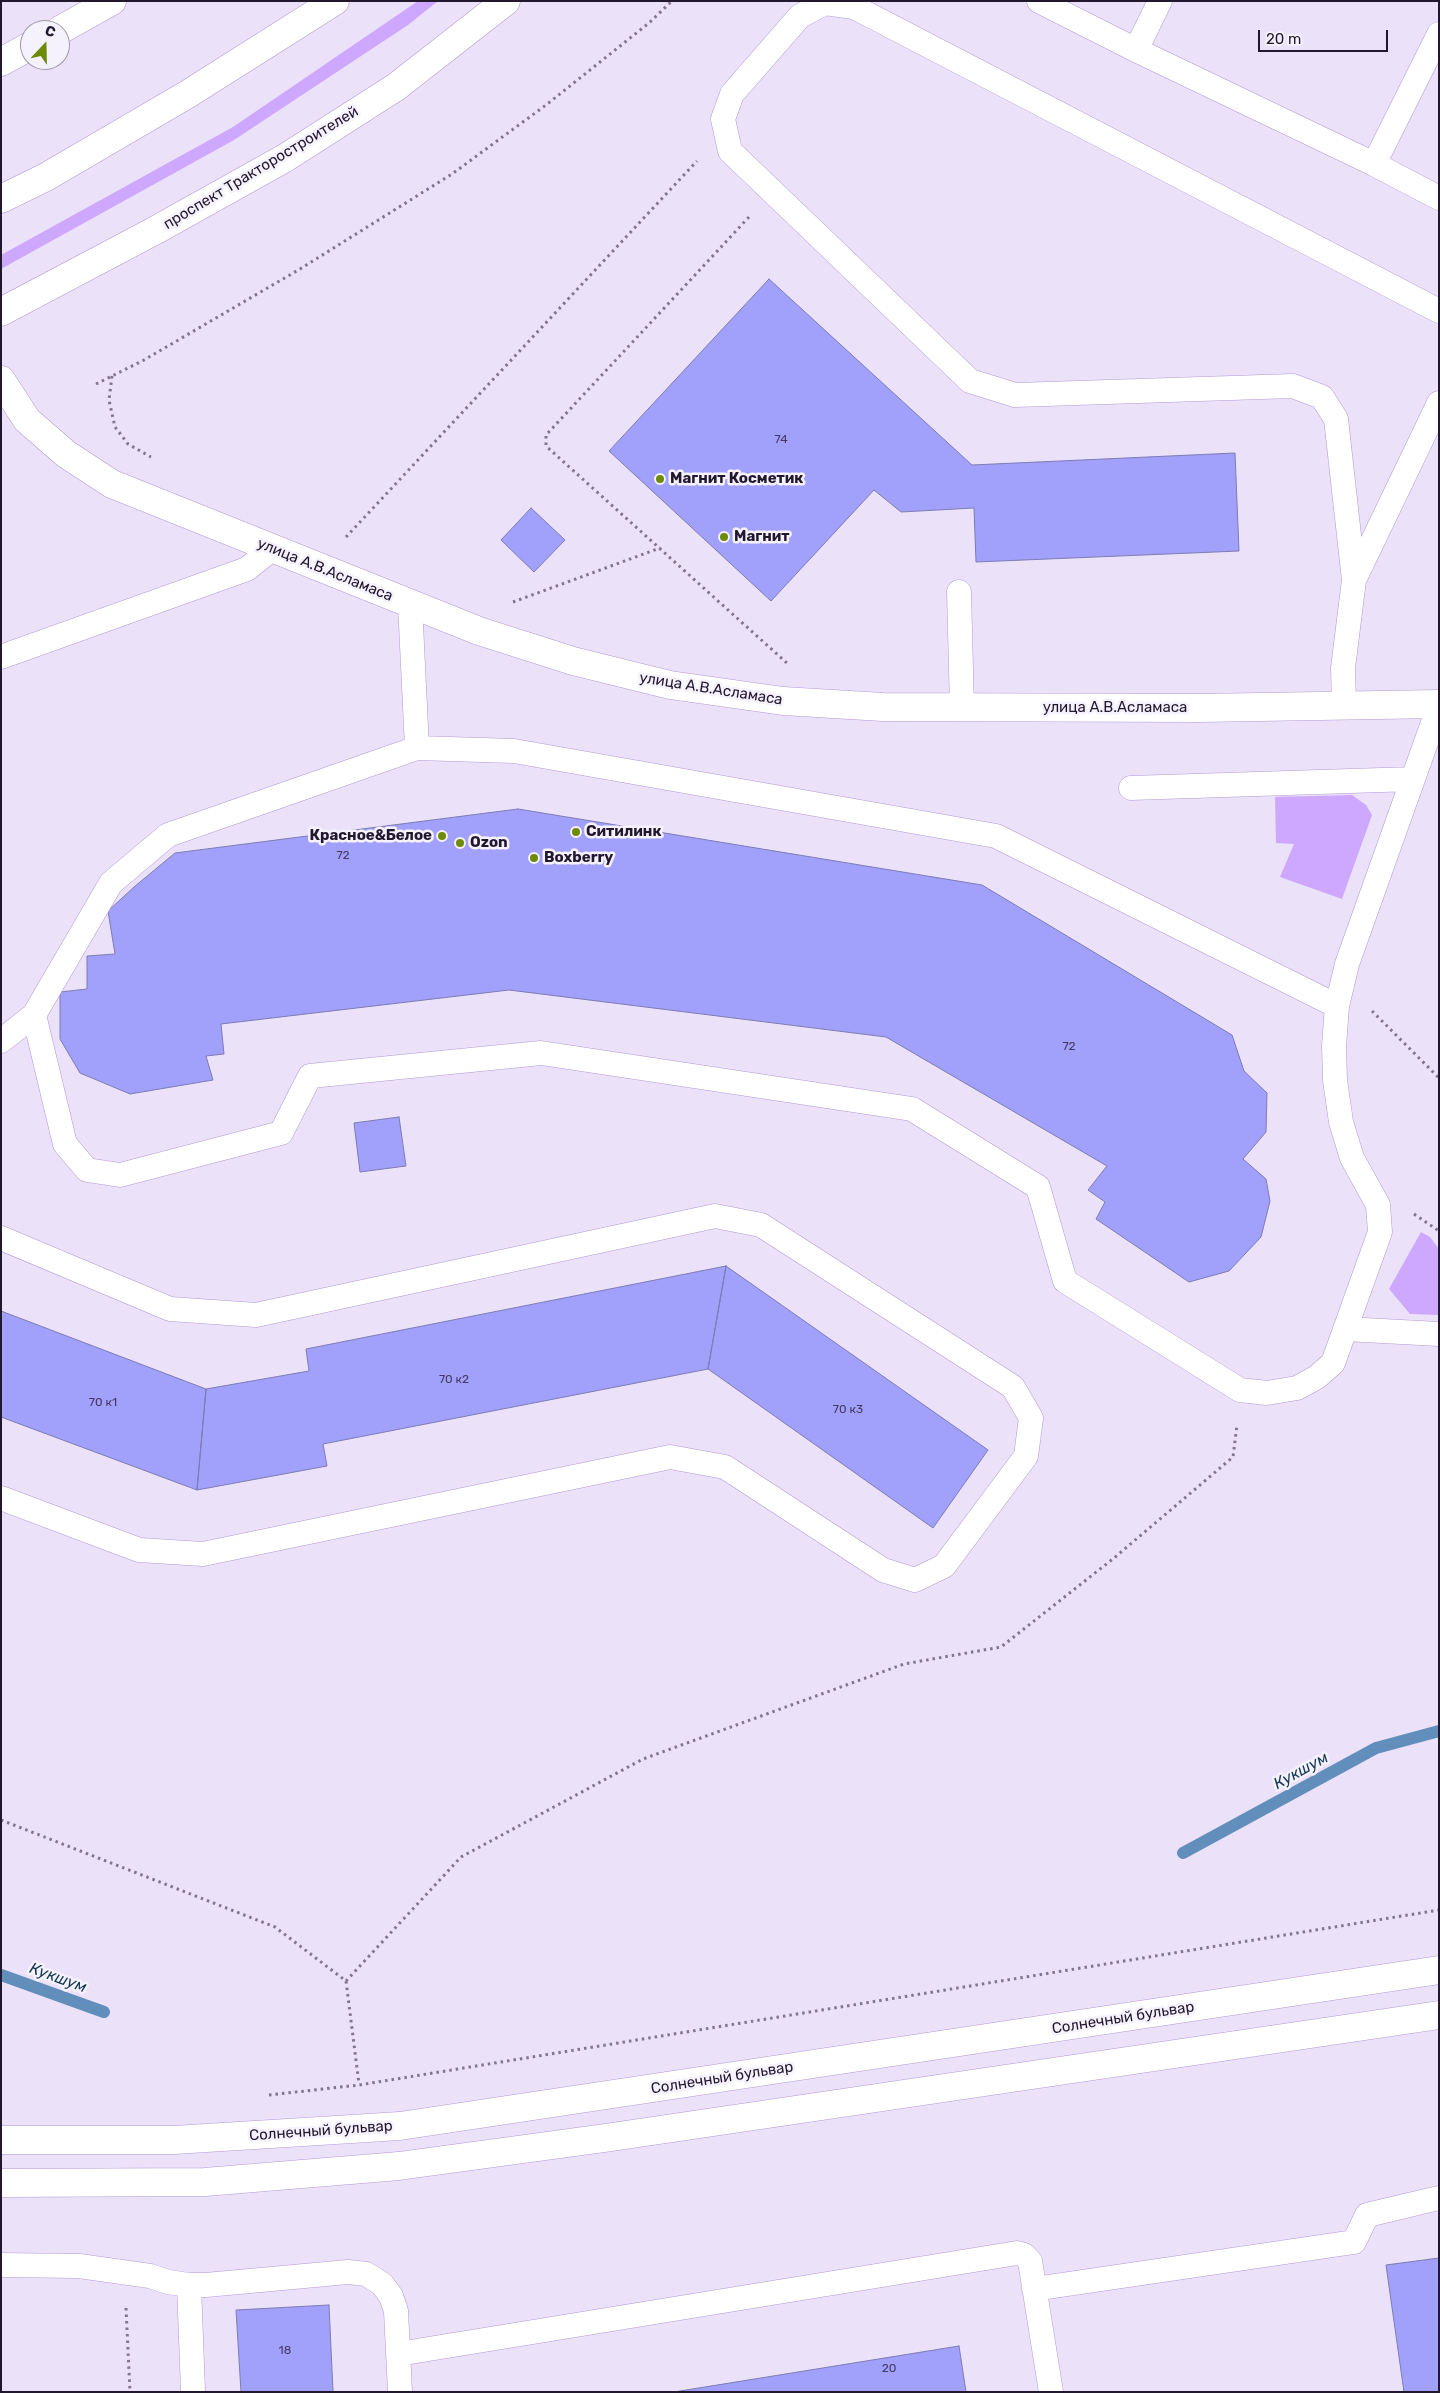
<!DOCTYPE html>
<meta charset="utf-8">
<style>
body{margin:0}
#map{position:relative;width:1440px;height:2393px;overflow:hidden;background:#ebe1f9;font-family:Rubik,sans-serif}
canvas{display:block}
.frame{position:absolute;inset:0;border:2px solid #22182e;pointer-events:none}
.north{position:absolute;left:20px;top:20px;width:50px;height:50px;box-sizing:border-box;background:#f5f1fd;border:1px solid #a19aaa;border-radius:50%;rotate:21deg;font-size:14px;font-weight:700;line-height:20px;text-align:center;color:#22182e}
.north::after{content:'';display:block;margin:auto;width:18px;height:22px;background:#6d8b07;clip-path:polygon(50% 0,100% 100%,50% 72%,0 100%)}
.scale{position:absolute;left:1258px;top:30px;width:130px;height:22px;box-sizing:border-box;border:2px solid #22182e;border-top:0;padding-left:6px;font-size:15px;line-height:18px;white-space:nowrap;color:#22182e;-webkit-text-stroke:4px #f5f1fd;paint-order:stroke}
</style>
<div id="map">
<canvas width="1440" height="2393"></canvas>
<div class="frame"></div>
<div class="north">С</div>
<div class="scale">20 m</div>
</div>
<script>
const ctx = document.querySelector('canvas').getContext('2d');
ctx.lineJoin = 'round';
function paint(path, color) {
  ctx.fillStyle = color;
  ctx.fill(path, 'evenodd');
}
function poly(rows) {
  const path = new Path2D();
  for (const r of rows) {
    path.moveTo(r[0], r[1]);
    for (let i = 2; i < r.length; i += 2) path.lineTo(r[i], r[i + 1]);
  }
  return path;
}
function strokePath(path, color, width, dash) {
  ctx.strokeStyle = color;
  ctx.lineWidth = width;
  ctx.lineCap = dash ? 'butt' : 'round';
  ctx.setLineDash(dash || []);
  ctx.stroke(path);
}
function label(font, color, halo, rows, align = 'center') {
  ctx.font = font + ' Rubik,sans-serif';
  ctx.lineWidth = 5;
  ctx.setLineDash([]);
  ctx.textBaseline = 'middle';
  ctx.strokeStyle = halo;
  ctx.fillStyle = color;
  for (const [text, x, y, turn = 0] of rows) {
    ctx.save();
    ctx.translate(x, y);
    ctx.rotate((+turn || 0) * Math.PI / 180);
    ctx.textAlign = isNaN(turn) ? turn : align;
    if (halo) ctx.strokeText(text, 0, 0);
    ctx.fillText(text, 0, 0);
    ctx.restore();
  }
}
const green = poly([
 [418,1,438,1,408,25,234,140,1,269,1,255,233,127],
 [1352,795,1366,805,1372,815,1342,899,1280,877,1294,844,1276,843,1275,797],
 [1421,1232,1430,1237,1439,1249,1439,1315,1410,1314,1389,1289]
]);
const stream = poly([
 [1183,1853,1376,1748,1439,1731],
 [1,1975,104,2012]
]);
const building = poly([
 [769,279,972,465,1235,453,1239,551,976,562,974,508,901,512,874,490,771,601,609,451,769,279],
 [531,508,565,540,534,572,501,540,531,508],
 [518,809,982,885,1232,1035,1244,1071,1267,1093,1266,1132,1243,1159,1266,1179,1270,1201,1261,1237,1229,1271,1189,1282,1096,1219,1105,1202,1088,1190,1107,1166,886,1037,509,990,221,1024,224,1054,206,1056,213,1080,130,1094,80,1073,60,1039,60,992,87,989,87,956,115,954,108,911,134,887,175,853,518,809],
 [399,1117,406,1166,360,1172,354,1123,399,1117],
 [726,1266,988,1450,933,1528,708,1369,726,1266],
 [726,1266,708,1369,323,1444,327,1466,197,1490,206,1389,309,1371,306,1349,726,1266],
 [1,1311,206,1389,197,1490,1,1417,1,1311],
 [1439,2258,1439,2392,1404,2392,1386,2265,1439,2258],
 [329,2305,333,2392,241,2392,236,2310,329,2305],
 [959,2346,966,2392,674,2392,959,2346]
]);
const path = poly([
 [749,217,546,435,546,446,788,664],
 [112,376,109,400,115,427,128,444,151,457],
 [96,384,144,360,300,269,452,174,546,105,649,23,672,1],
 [346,537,697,161],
 [513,602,660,548],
 [1372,1011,1439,1078],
 [1414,1214,1439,1231],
 [1,1820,275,1927,346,1981,359,2084],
 [346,1981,461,1857,643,1759,904,1664,1001,1647,1114,1558,1233,1457,1237,1425],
 [269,2095,359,2085,1439,1910],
 [126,2308,130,2392]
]);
const lane = poly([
 [1039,1,1136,50,1374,164,1439,198],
 [1136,50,1160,1],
 [1374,164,1439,34],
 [1354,580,1439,403],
 [959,592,962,708],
 [410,604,417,748],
 [1,657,247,569,272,549],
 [1344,705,1343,668,1354,580,1336,419,1322,397,1293,386,1015,395,970,381,730,151,723,119,732,94,800,16,825,3,854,7,1439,311],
 [1131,788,1413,779],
 [34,1015,65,1144,87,1170,120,1175,281,1133,310,1076,541,1053,912,1109,1038,1187,1065,1281,1240,1390,1267,1393,1297,1388,1317,1377,1333,1363,1380,1232,1378,1205,1352,1158,1341,1122,1335,1080,1334,1046,1337,1006,1347,964,1439,706],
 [1,1041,34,1015,111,883,168,835,417,748,514,751,996,836,1337,1006],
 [1,1238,170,1309,256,1315,715,1216,761,1225,1013,1387,1031,1418,1026,1456,944,1566,915,1580,883,1570,725,1467,670,1457,203,1554,139,1550,1,1498],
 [1345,1329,1439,1334],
 [1,2265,79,2266,150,2276,168,2282,189,2285,206,2285,348,2272,366,2274,382,2284,391,2296,396,2311,400,2392],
 [189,2285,193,2392],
 [1034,2289,1354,2242,1367,2215,1439,2198],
 [398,2354,1017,2253,1024,2255,1030,2261,1051,2392]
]);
const street = poly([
 [60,30,112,1],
 [1,62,30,46],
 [1,380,27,420,66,454,112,484,479,631,573,661,670,685,783,701,883,707,1200,708,1439,704]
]);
const secondary = poly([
 [1,2140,174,2140,400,2126,1439,1970],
 [1,2183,205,2182,399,2166,605,2138,1439,2015]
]);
const primary = poly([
 [1,199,46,177,188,94,335,1],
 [1,312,156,230,285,158,396,87,506,1]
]);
const markers = [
 [660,479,5,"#6d8b07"],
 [724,537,5,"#6d8b07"],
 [576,832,5,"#6d8b07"],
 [442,836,5,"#6d8b07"],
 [460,843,5,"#6d8b07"],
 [534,858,5,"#6d8b07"]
];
const numberNames = [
 ["74",781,440],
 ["72",343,856],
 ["72",1069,1047],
 ["70 к2",454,1380],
 ["70 к1",103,1403],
 ["70 к3",848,1410],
 ["18",285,2351],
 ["20",889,2369]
];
const streetNames = [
 ["проспект Тракторостроителей",261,168,-31],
 ["улица А.В.Асламаса",325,570,22],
 ["улица А.В.Асламаса",711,689,9],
 ["улица А.В.Асламаса",1115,708],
 ["Солнечный бульвар",1123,2018,-9],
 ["Солнечный бульвар",722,2078,-9],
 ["Солнечный бульвар",321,2131,-4]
];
const poiNames = [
 ["Магнит Косметик",670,479],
 ["Магнит",734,537],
 ["Ситилинк",586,832],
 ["Красное&Белое",432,836,"right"],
 ["Ozon",470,843],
 ["Boxberry",544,858]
];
const waterNames = [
 ["Кукшум",1301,1771,-29],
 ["Кукшум",58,1978,20]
];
paint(green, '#cea8ff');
strokePath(stream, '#628ebb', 12);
paint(building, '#a1a0fa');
strokePath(building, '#7c7cb4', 1);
strokePath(lane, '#b29ad3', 25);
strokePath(street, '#b29ad3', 29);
strokePath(secondary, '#b29ad3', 29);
strokePath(primary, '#b29ad3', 29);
strokePath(path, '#80768d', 3, [2.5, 4]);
strokePath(lane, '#fff', 24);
strokePath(street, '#fff', 28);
strokePath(secondary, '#fff', 28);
strokePath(primary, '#fff', 28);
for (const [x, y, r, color] of markers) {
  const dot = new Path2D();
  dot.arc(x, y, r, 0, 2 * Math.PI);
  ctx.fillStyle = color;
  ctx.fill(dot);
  strokePath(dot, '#f5f1fd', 2);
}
label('12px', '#423a61', null, numberNames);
label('15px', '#22182e', '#f5f1fd', streetNames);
label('bold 15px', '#22182e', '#f5f1fd', poiNames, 'left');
label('italic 16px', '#113751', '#f5f1fd', waterNames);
</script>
